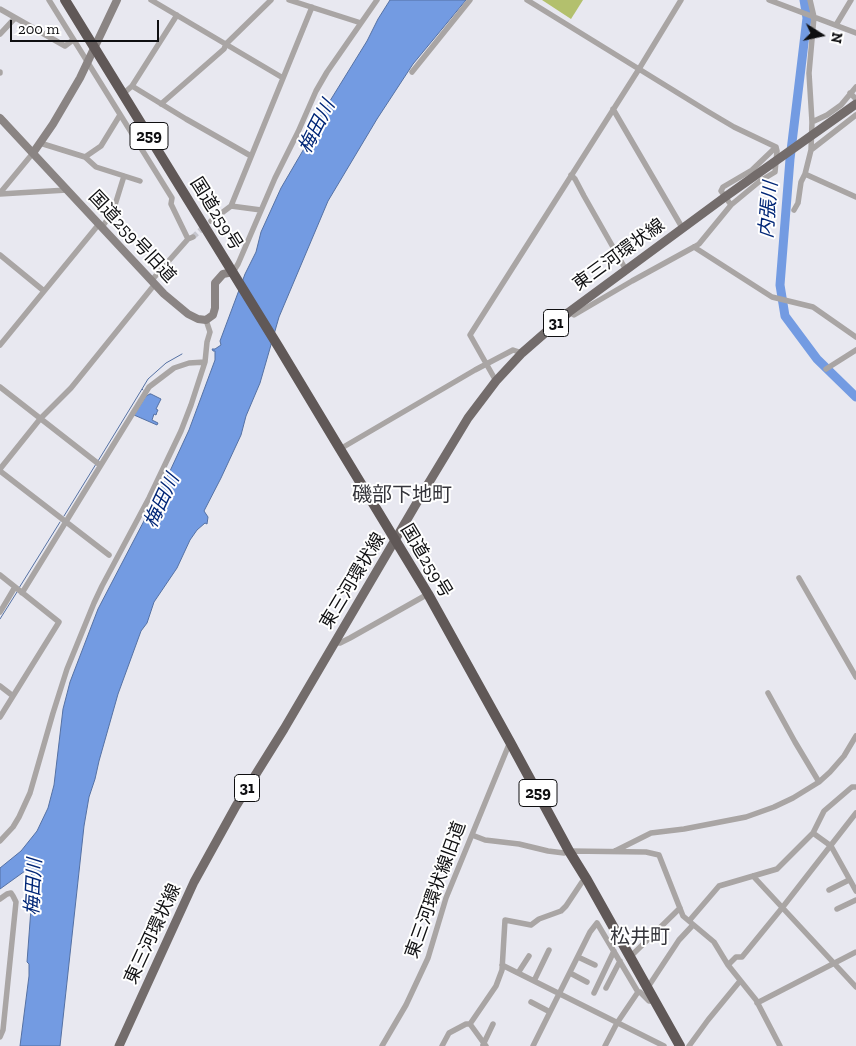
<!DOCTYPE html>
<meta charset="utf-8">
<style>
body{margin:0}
#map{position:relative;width:856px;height:1046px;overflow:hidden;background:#e8e8f0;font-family:"Zilla Slab",serif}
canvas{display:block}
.north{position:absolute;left:796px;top:10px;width:50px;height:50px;-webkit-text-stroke:4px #fff;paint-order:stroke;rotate:100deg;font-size:14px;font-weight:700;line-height:20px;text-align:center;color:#0f0f11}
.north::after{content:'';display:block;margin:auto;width:18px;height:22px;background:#0f0f11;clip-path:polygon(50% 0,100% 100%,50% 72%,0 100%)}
.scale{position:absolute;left:10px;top:20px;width:149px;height:22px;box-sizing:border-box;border:2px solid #0f0f11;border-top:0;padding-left:6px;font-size:15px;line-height:18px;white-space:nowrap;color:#0f0f11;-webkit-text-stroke:4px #fff;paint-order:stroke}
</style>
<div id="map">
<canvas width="856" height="1046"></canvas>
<div class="north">N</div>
<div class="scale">200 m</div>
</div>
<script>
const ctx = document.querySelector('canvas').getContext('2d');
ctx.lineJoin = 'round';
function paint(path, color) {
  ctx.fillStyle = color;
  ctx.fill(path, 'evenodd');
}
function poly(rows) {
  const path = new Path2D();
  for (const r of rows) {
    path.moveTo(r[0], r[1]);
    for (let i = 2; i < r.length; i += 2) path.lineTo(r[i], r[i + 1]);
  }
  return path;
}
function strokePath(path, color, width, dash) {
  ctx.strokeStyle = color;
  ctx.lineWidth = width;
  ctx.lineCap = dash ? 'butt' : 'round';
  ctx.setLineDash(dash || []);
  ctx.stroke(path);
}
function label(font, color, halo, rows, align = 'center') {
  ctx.font = font + ' "Zilla Slab","Noto Sans JP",serif';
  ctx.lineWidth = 4;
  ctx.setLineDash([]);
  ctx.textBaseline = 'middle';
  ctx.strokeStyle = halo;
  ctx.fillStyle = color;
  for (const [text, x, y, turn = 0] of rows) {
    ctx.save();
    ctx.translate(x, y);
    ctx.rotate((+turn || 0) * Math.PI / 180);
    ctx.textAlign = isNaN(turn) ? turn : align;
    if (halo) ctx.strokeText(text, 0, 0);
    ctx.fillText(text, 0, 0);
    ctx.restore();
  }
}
const green = poly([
 [542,0,583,0,571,19]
]);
const water = poly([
 [390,0,466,0,413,64,377,119,328,201,279,317,260,383,246,416,241,435,221,478,204,511,208,517,207,524,205,523,197,530,190,540,177,568,154,602,147,623,141,631,118,694,99,761,95,779,89,797,84,826,60,1046,20,1046,29,976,29,964,27,962,32,895,32,878,31,872,29,870,25,871,0,889,0,868,21,851,37,831,48,808,54,785,63,709,70,682,98,609,170,471,189,430,215,360,215,351,213,351,212,349,215,349,221,345,220,341,245,274,256,252,261,232,281,188,319,123,320,117,367,41,378,19,390,0],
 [150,394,151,394,161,399,156,409,158,410,157,412,156,415,154,414,152,420,158,423,157,425,134,415,146,396,150,394]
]);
const stream = poly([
 [142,389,148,379,166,363,182,354],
 [98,461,142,389,143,390],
 [64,516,96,464],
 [19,588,60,522],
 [0,619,17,592]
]);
const river = poly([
 [804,0,807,18,790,159,780,285,785,316,817,359,856,397]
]);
const streetTunnel = poly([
 [193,237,205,226]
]);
const street = poly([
 [49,0,172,198,171,204,188,239],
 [151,0,283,78],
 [289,0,361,23],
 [527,0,707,111,734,127,776,147,752,170,723,187,721,191,731,205,699,244,694,247,632,281,574,315,569,312],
 [769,0,856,33],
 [810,0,814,17,809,73,812,122,811,150],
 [0,9,65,46,73,40],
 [836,25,851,0],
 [0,34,15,18],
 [412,72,470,0],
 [0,73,0,72],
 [132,86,186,119,251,156],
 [850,93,856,99],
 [123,94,132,86,177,15],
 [161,104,224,49,226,44,271,0],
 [613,109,683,229],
 [812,122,827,115,841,105,856,87],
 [40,143,85,157,101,146,120,115],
 [85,157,96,167,140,181],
 [805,174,856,197],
 [571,175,575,179,584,196,626,270],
 [0,193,33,153],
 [0,194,67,190],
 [731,205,760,181,775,172,777,151,776,147],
 [231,206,261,210],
 [794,210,798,203,801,182,805,174,811,150,856,115],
 [211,221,231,206,312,7],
 [102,227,110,216,115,205,124,176],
 [694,247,772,297,813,307,856,337],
 [0,255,44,291],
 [233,272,238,264,275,178,298,132,316,91,327,72,377,0],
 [151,281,188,239,193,237],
 [0,345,99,224],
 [826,369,856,350],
 [496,381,470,335,639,69,681,0],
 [0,387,100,465],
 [340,449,475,370,513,350,522,353],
 [0,469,40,419,71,388,155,284],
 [0,471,109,555],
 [0,575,59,622,0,717],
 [799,578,856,677],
 [22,593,149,387,174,368,189,363,205,362],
 [0,612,15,587],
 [335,643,340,643,350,638,428,594],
 [0,686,13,696],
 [768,693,795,742,819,782],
 [813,833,831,846,856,891],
 [472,835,485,840,519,844,548,851,564,853,569,851,646,852,659,855,683,916,714,942,728,965,756,1000,780,1046],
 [0,841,13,827,19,817,30,793,53,713,67,669,94,603,102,586,149,498,181,431,191,405,205,362,207,342,210,332,206,320],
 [615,851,651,833,684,829,746,817,774,807,793,798,819,782,830,772,844,756,856,736],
 [753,876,856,987],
 [829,890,849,880],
 [0,899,7,894,11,893,13,896,16,902,3,1030,0,1037],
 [837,909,856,900],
 [689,921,719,886,777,869,813,833,824,811,852,787,856,787],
 [578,957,595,965],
 [630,957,680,908],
 [502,965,664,1046],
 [728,965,736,957,742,957,782,908,856,813],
 [518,973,529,956],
 [570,973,587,982],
 [534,981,549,950],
 [648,987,679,940,693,925],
 [606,988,620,961],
 [594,993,614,951],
 [531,1002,550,1012],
 [757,1003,856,952],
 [470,1024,486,1046],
 [483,1045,493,1024],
 [382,1046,406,1005,428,958,446,898,510,742],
 [442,1046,449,1033,466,1024,470,1024,496,986,502,970,505,920,531,925,539,919,561,911,566,906,582,882,587,880],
 [533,1046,590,932,597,923,638,992],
 [605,1046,617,1023,638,992,640,992,649,1001,655,1001],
 [689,1046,708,1020,740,981]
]);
const secondary = poly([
 [0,118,164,294,188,314,198,319,206,320,213,315,215,308,215,283,223,274,233,272],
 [33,153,53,124,80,78,117,0]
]);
const primary = poly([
 [119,1046,194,882,236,806,284,729,422,494,468,418,496,381,522,353,569,312,725,197,856,104]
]);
const highway = poly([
 [65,0,278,346,340,449,428,594,510,742,569,851,587,880,680,1046]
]);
const shields = [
 [149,136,38],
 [556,323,25],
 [247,788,25],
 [538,793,38]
];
const shieldNames = [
 ["259",149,136],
 ["31",556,323],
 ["31",247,788],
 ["259",538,793]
];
const streetNames = [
 ["国道259号",216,214,58],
 ["国道259号旧道",132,237,47],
 ["東三河環状線",619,255,-36],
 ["国道259号",426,561,59],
 ["東三河環状線",353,581,-59],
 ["東三河環状線旧道",436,890,-70],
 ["東三河環状線",153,934,-65]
];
const waterNames = [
 ["梅田川",317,127,-63],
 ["内張川",769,210,-85],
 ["梅田川",162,501,-65],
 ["梅田川",34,887,-87]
];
const quarterNames = [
 ["磯部下地町",402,495],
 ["松井町",640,937]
];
paint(green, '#b3c06d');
paint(water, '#739be2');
strokePath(water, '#5571a3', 1);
strokePath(stream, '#5571a3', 1);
strokePath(river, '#739be2', 9);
strokePath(streetTunnel, '#c7c7cf', 5.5, [5.5, 3]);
strokePath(street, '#a9a5a4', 5.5);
strokePath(secondary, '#8a8483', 8);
strokePath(primary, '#736c6b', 9);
strokePath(highway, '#605857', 10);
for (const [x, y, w] of shields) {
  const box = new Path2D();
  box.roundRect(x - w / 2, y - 13.5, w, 27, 4);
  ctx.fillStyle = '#fff';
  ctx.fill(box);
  strokePath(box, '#0f0f11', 1);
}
label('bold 16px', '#0f0f11', null, shieldNames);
label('18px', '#0f0f11', '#fff', streetNames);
label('italic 19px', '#002677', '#fff', waterNames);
label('20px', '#35353b', '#fff', quarterNames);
</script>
